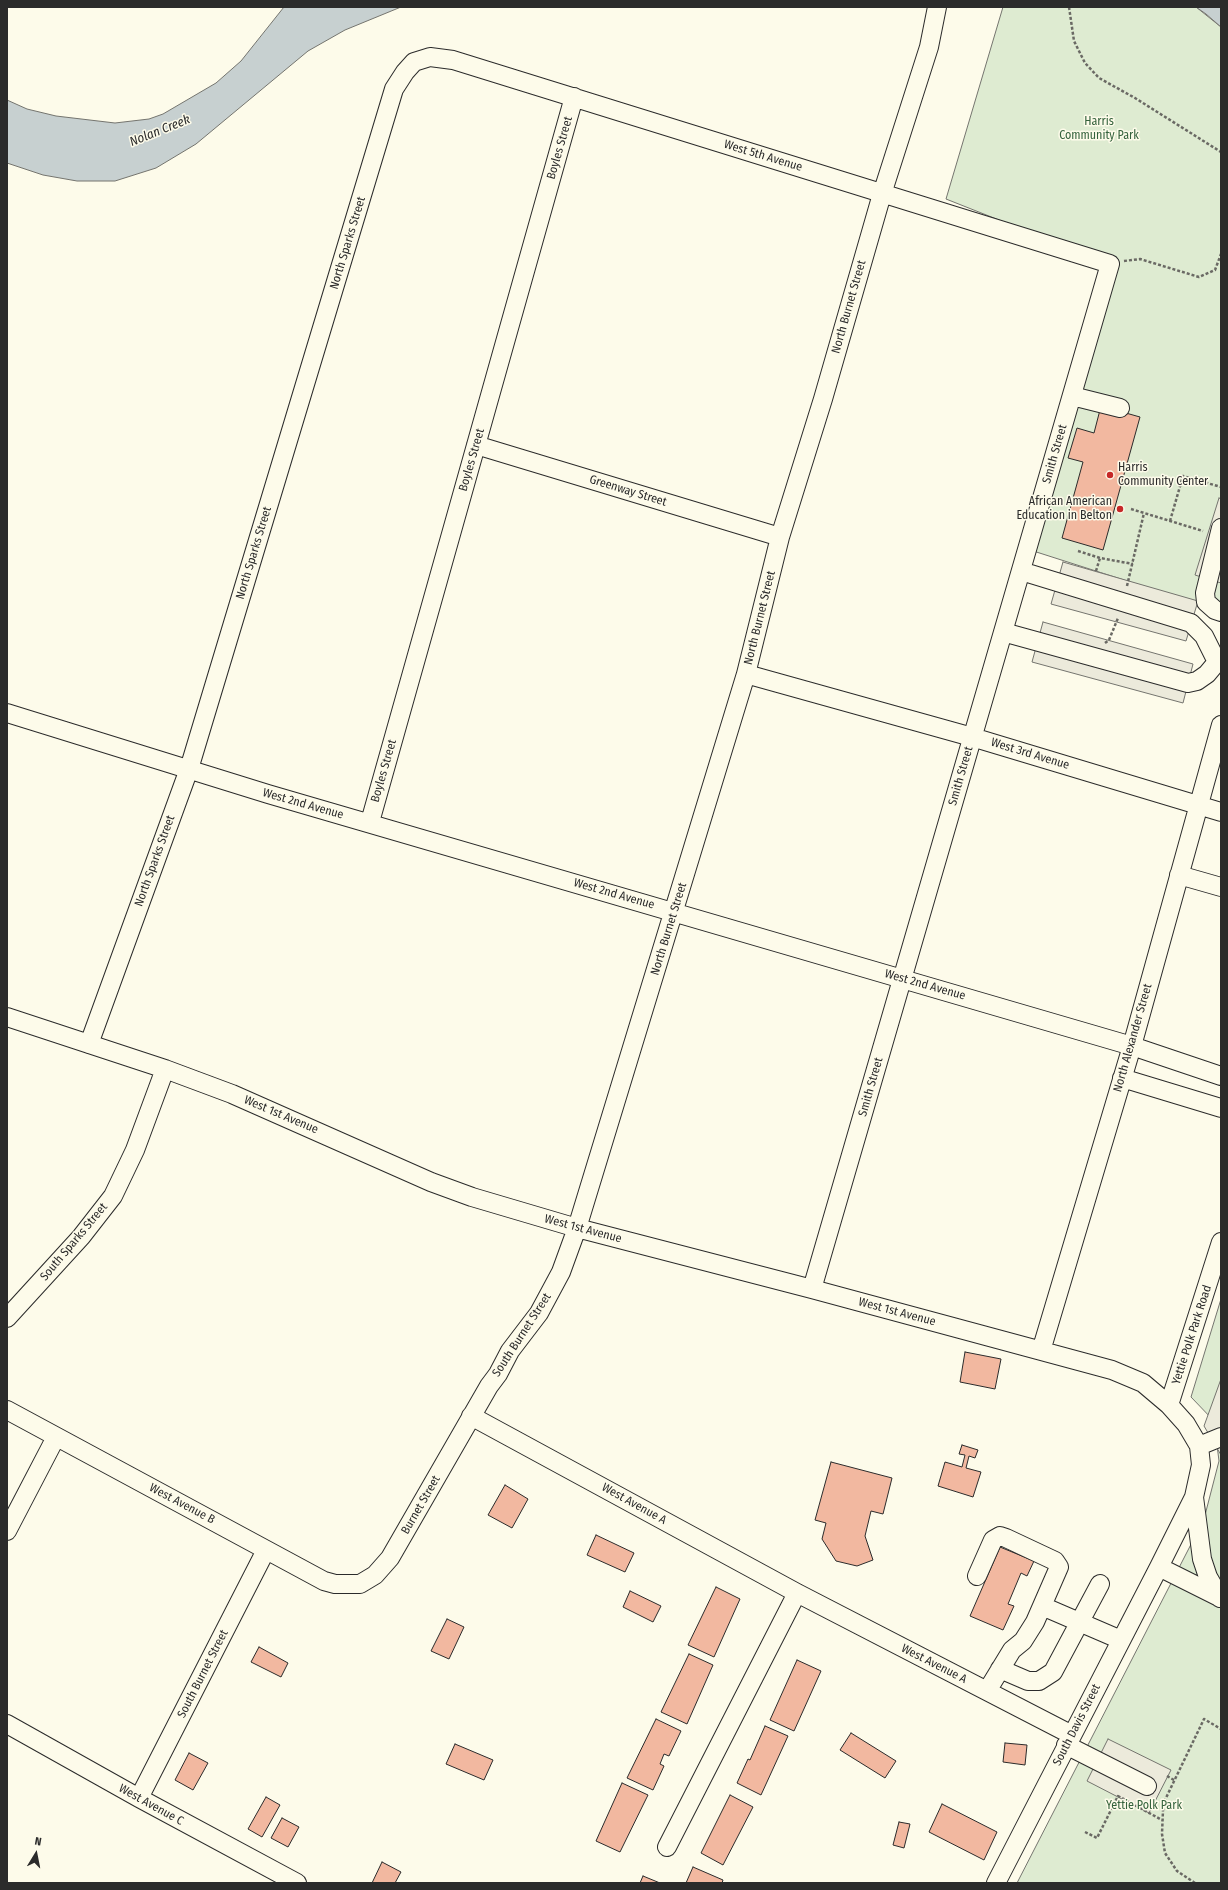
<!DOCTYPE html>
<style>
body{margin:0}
#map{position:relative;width:1228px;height:1890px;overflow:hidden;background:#fdfbea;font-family:"Fira Sans Condensed",sans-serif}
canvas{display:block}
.frame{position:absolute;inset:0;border:8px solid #2b2b2b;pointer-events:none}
.north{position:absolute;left:16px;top:1834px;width:40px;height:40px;-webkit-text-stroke:3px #fdfbea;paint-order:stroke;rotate:10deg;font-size:11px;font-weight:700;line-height:16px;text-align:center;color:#2b2b2b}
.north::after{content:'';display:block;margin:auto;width:14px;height:18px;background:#2b2b2b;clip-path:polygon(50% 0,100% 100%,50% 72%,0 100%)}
</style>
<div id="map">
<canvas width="1228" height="1890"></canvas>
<div class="frame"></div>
<div class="north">N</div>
</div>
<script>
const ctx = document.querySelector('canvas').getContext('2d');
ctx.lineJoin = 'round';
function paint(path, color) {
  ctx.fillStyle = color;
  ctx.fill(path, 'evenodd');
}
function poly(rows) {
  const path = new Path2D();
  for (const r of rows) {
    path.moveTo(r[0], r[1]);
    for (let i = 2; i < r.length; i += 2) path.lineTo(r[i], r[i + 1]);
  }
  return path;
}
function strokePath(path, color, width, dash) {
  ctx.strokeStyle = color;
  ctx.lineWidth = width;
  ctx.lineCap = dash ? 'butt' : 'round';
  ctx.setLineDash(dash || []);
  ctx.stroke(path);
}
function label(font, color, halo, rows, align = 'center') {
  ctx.font = font + ' "Fira Sans Condensed",sans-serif';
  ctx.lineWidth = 3;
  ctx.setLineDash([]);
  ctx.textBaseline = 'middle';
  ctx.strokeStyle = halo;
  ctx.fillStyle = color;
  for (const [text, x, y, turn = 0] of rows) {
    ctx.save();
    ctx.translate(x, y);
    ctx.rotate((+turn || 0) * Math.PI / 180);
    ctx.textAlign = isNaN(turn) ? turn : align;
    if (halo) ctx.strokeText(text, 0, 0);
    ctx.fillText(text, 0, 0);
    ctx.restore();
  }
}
const green = poly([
 [1003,7,1196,7,1221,27,1221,611,1027,549,1110,264,946,199,1003,7],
 [1221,1299,1221,1883,1017,1883,1204,1519,1219,1461,1214,1421,1191,1397,1221,1299]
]);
const parking = poly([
 [1219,498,1221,499,1221,583,1195,575,1219,498],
 [1063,562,1198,601,1186,641,1051,604,1063,562],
 [1043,622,1193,664,1183,703,1032,662,1043,622],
 [1221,1379,1221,1455,1204,1426,1221,1379],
 [1108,1739,1171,1770,1149,1813,1087,1781,1108,1739]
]);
const water = poly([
 [284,7,401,7,345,30,308,51,196,144,156,168,115,181,77,181,43,175,7,163,7,100,27,109,56,116,115,123,149,119,163,114,216,83,241,61,284,7],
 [1196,7,1221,7,1221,27,1206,14,1196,7]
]);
const building = poly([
 [1101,406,1140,417,1103,550,1062,538,1083,462,1068,458,1077,428,1094,433,1101,406],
 [965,1352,1001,1359,995,1389,960,1382,965,1352],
 [962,1445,978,1450,975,1458,969,1456,966,1468,981,1472,973,1497,938,1486,945,1462,962,1467,965,1455,959,1454,962,1445],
 [831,1462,892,1478,883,1514,871,1511,865,1536,873,1560,857,1566,836,1561,822,1539,826,1523,815,1520,831,1462],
 [505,1485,528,1499,512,1528,488,1515,505,1485],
 [596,1535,634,1553,625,1572,587,1555,596,1535],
 [1000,1547,1034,1561,1027,1576,1021,1573,1008,1604,1014,1606,1003,1630,970,1616,1000,1547],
 [716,1587,740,1599,714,1657,688,1645,716,1587],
 [630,1591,661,1606,653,1622,623,1607,630,1591],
 [447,1619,464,1627,449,1659,431,1651,447,1619],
 [259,1647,288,1663,281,1677,251,1662,259,1647],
 [689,1654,713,1665,687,1724,661,1712,689,1654],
 [797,1660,821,1671,794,1731,770,1720,797,1660],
 [656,1719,681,1731,669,1756,664,1754,660,1764,664,1766,653,1790,627,1778,656,1719],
 [765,1726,788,1736,761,1795,737,1783,748,1759,750,1760,765,1726],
 [851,1733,896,1761,885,1778,840,1750,851,1733],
 [1005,1743,1027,1745,1025,1765,1003,1762,1005,1743],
 [455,1744,493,1760,484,1780,446,1764,455,1744],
 [189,1753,208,1763,193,1790,175,1780,189,1753],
 [622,1783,648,1795,620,1852,596,1841,622,1783],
 [730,1795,753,1807,723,1865,701,1853,730,1795],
 [266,1797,280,1805,262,1837,248,1829,266,1797],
 [942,1804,997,1832,984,1860,929,1832,942,1804],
 [282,1818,299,1827,288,1847,271,1838,282,1818],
 [899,1822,910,1824,904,1848,893,1845,899,1822],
 [382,1862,401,1872,395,1883,372,1883,382,1862],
 [693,1867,723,1880,722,1883,686,1883,693,1867],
 [643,1876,660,1883,640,1883,643,1876]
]);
const path = poly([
 [1069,7,1074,41,1085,63,1099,78,1135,98,1221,152],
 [1124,261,1140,259,1199,277,1215,270,1221,254],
 [1131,509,1203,531],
 [1170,521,1183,476,1221,487],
 [1078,551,1100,558,1133,564],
 [1096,571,1100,558],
 [1127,586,1144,513],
 [1105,643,1109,640,1118,618],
 [1167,1776,1174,1780],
 [1085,1832,1097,1838,1118,1796,1162,1820],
 [1195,1883,1177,1871,1165,1853,1162,1834,1163,1810,1165,1800,1204,1719,1221,1729]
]);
const minor = poly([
 [1072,396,1120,408],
 [476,445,780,537],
 [1221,528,1205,593,1206,602,1215,610,1221,612],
 [1003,632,1188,683,1197,681,1207,674,1217,662,1204,636,1191,623,1021,571],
 [746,674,972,737,1221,812],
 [7,713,268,794,1132,1046,1221,1076],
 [370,822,574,97],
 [1179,875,1221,887],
 [7,1017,165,1069,232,1094,431,1182,472,1197,577,1228,812,1289,1112,1370,1143,1383,1169,1405,1186,1424,1199,1446,1201,1465,1194,1497,1159,1567,996,1883],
 [89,1044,189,769,394,89,405,72,414,62,430,57,453,60,1110,264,812,1289],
 [1122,1078,1221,1108],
 [7,1318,81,1237,113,1196,135,1150,165,1069],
 [1041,1351,1132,1046,1221,725],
 [1169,1405,1221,1242],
 [7,1410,324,1581,335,1584,360,1584,375,1575,390,1558,489,1386,498,1374,510,1351,539,1313,561,1272,577,1228,746,674,780,537,823,399,882,194,929,47,937,7],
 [471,1416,797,1593,1072,1735],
 [1199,1446,1221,1437],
 [1194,1497,1202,1559,1208,1577,1220,1598],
 [7,1531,56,1437],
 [1159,1567,1221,1598],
 [977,1576,993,1540,1000,1536,1006,1538,1055,1561,1059,1567,1035,1622,1023,1641,1012,1650,987,1691],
 [1042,1606,1121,1640],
 [1000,1669,1028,1681,1039,1681,1053,1672,1100,1584],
 [7,1724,139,1798,297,1883],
 [1066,1745,1147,1786],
 [139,1798,266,1550],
 [667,1847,797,1593]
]);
const markers = [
 [1110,475,4,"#c62828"],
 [1120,509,4,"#c62828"]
];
const parkNames = [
 ["Harris",1099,122],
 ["Community Park",1099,136],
 ["Yettie Polk Park",1144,1806]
];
const streetNames = [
 ["Boyles Street",560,148,-74],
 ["West 5th Avenue",763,156,17],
 ["North Sparks Street",348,243,-73],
 ["North Burnet Street",849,307,-74],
 ["Smith Street",1055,454,-74],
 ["Boyles Street",472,460,-74],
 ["Greenway Street",628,491,17],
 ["North Sparks Street",254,553,-73],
 ["North Burnet Street",760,618,-76],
 ["West 3rd Avenue",1030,754,17],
 ["Boyles Street",384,771,-74],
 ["Smith Street",961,776,-74],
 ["West 2nd Avenue",303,804,16],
 ["North Sparks Street",155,861,-70],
 ["West 2nd Avenue",614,894,16],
 ["North Burnet Street",669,929,-73],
 ["West 2nd Avenue",925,985,16],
 ["North Alexander Street",1133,1038,-74],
 ["Smith Street",871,1087,-74],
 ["West 1st Avenue",281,1115,23],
 ["West 1st Avenue",583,1229,15],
 ["South Sparks Street",74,1242,-50],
 ["West 1st Avenue",897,1312,15],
 ["South Burnet Street",522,1335,-57],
 ["Yettie Polk Park Road",1192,1335,-72],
 ["West Avenue B",182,1504,28],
 ["West Avenue A",634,1504,29],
 ["Burnet Street",421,1505,-60],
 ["West Avenue A",934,1664,27],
 ["South Burnet Street",203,1674,-63],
 ["South Davis Street",1077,1725,-63],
 ["West Avenue C",151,1805,29]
];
const poiNames = [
 ["Harris",1118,468],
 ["Community Center",1118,482],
 ["African American",1112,502,"right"],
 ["Education in Belton",1112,516,"right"]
];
const waterNames = [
 ["Nolan Creek",160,131,-22]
];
paint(green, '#deebd1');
strokePath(green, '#74746e', 1);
paint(parking, '#eceadb');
strokePath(parking, '#74746e', 1);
paint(water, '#c7d0d0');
strokePath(water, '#74746e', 1);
paint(building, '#f2b8a0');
strokePath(building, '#2b2b2b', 1);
strokePath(minor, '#2b2b2b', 20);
strokePath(path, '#6a6964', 2.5, [3, 2]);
strokePath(minor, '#fdfbea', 18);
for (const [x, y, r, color] of markers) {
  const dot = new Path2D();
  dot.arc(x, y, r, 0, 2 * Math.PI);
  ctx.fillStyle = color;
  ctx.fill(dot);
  strokePath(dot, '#fdfbea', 1.5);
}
label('12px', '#34623c', '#fdfbea', parkNames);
label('12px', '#2b2b2b', '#fdfbea', streetNames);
label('12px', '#2b2b2b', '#fdfbea', poiNames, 'left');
label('italic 13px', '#2b2b2b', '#fdfbea', waterNames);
</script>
